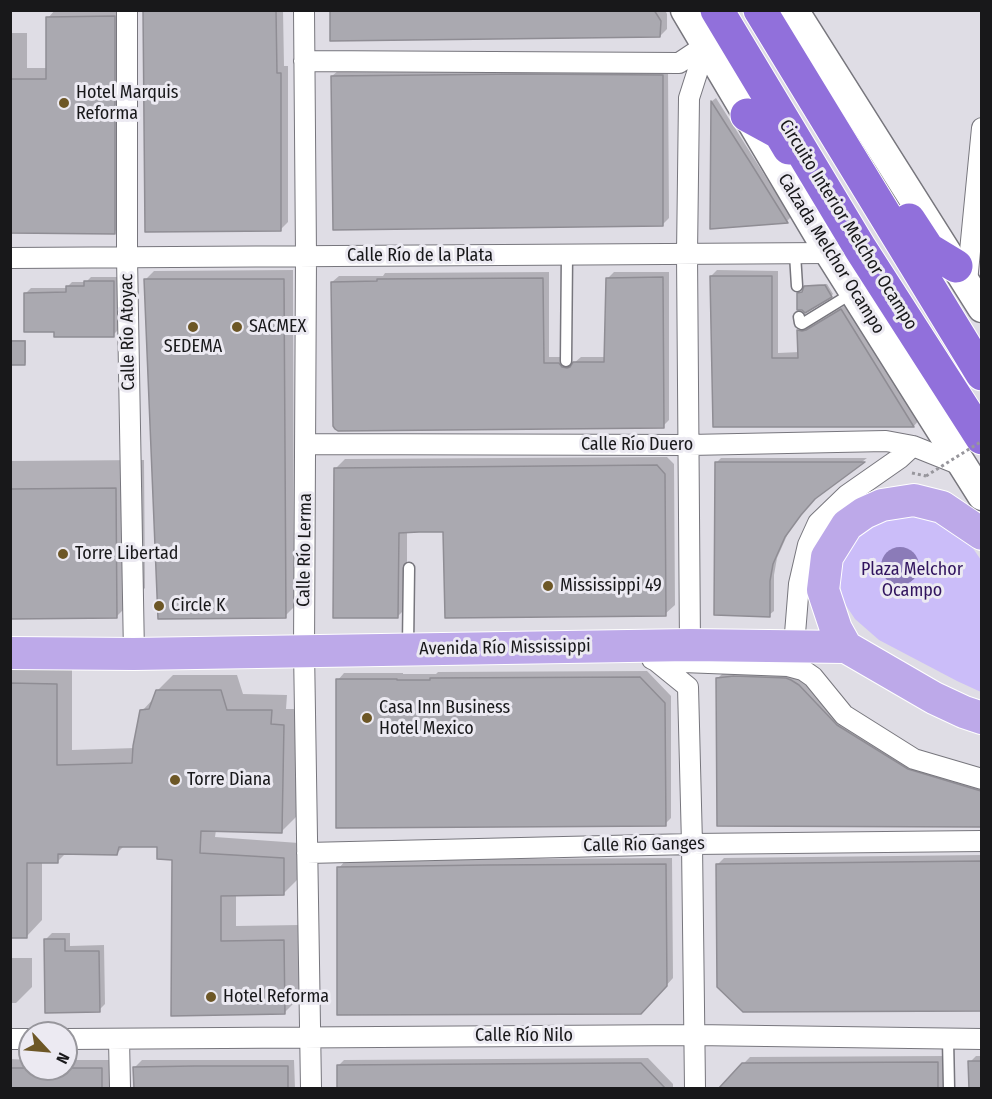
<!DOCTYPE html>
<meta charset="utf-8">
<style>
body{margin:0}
#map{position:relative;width:992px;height:1099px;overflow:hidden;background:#dfdde5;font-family:"Fira Sans Condensed",sans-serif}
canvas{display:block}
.frame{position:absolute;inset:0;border:12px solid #18181a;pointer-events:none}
.north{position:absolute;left:18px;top:1021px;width:60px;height:60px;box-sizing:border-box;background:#eceaf2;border:2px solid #97969c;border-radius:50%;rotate:116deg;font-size:16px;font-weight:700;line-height:24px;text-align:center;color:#18181a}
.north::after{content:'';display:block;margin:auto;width:21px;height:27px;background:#6d5726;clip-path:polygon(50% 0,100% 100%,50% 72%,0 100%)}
</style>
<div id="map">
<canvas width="992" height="1099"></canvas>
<div class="frame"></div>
<div class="north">N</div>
</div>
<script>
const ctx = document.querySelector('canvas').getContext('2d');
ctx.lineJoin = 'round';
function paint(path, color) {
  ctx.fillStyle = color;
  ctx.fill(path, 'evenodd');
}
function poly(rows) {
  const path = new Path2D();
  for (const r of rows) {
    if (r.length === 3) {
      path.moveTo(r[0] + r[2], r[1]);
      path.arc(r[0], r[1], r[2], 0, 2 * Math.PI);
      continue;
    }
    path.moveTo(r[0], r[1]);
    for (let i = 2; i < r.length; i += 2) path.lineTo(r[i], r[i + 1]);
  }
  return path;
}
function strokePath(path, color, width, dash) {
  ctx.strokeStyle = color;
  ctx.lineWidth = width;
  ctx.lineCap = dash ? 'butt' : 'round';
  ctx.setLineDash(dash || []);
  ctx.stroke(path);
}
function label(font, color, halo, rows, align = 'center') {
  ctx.font = font + ' "Fira Sans Condensed",sans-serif';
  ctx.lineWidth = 6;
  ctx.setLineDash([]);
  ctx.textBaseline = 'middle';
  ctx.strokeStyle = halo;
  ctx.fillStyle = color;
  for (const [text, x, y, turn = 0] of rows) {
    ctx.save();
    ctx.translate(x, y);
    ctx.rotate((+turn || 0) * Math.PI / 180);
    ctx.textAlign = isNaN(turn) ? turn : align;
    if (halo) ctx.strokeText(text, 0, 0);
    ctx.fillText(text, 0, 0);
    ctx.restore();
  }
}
const green = poly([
 [906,510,961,531,981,560,981,692,957,681,879,640,855,619,843,601,839,578,845,547,864,523]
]);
const water = poly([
 [900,566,19]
]);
const shadow = poly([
 [55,10,126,10,126,220,114,232,10,232,10,33,27,33,27,68,48,68,48,18],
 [145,10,283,10,284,66,288,66,288,222,281,229],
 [331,10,665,10,667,14,667,29,660,36],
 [668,69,669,218,663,224,332,76,339,70],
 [716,98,791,217,787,221,712,227,712,101],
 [293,270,294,607,285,616,145,280,154,271],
 [717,270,778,271,778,353,800,352,799,331,805,325,809,326,813,325,847,304,919,420,914,426,798,425,711,276],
 [549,272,549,357,565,357,568,361,574,363,581,357,606,357,608,278,614,272,669,272,669,420,663,426,332,282,339,276,383,276,385,273],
 [91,277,118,277,118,330,113,335,55,330,26,293,31,288,66,288,72,282,86,282],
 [827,284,833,294,831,296,798,294,804,291,808,285],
 [10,340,26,340,26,362,25,364,10,364],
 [667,457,674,464,675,605,665,614,445,531,407,531,407,607,398,616,336,468,345,459],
 [721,458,867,458,815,497,805,508,789,531,777,558,774,575,774,611,769,615,716,463],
 [144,460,145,588,116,617,10,617,10,461],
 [10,668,72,669,72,750,135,748,142,711,155,697,157,691,173,675,237,675,243,694,287,695,286,709,299,709,297,816,281,832,216,830,215,837,299,843,299,878,283,894,236,894,236,926,299,925,300,997,284,1013,173,1014,173,858,158,846,124,846,116,854,66,853,57,862,42,862,42,920,27,936,10,936],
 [647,671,671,696,671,818,665,824,338,680,344,673,403,673,403,674,436,674,438,672],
 [724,672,797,674,843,719,982,784,982,825,718,825,718,678],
 [982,855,982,1009,743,1011,718,864,724,858],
 [672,858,673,978,648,1006,339,868,345,861,494,859],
 [52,933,70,933,70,946,104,945,105,1004,99,1010,45,940],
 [10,958,32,958,32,987,16,1003,10,1003],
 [943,1056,944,1088,720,1088,750,1057],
 [976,1056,982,1056,982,1088,970,1088,970,1062],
 [648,1058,673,1084,673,1088,338,1088,338,1066,344,1060],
 [10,1059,30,1060,30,1069,66,1069,66,1060,110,1060,111,1088,10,1088],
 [142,1060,294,1060,295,1088,135,1088,135,1067]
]);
const building = poly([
 [143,10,276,10,277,73,281,73,281,231,145,232,143,10],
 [330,10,654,10,661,21,660,37,330,41,330,10],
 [115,16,115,234,10,233,10,79,46,79,46,17,115,16],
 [521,74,663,75,663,226,333,230,331,76,521,74],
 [711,101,750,162,788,223,710,229,711,101],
 [710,276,772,276,772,358,798,358,797,330,802,331,806,330,841,309,914,427,713,427,710,276],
 [663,277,664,428,338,431,335,429,333,426,331,282,377,281,377,279,543,278,544,363,559,363,562,367,567,368,570,367,573,362,604,362,606,278,663,277],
 [144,279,284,279,286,618,158,619,144,279],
 [84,281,114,281,114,337,54,337,54,332,24,332,24,293,66,292,66,286,84,286,84,281],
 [825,285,832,297,805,313,802,310,797,310,797,293,802,292,804,286,825,285],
 [10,341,25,341,25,365,10,365,10,341],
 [715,462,865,462,815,499,801,515,785,537,773,564,770,581,770,617,714,615,715,462],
 [657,465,665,474,666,616,445,618,443,532,419,532,399,533,398,618,333,618,334,468,657,465],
 [116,488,117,618,10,619,10,489,116,488],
 [734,676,786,678,791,680,799,685,837,725,908,769,981,791,981,827,717,826,716,678,734,676],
 [640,677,665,703,666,826,336,828,336,679,397,679,397,680,430,680,430,678,640,677],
 [10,683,57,684,57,765,132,763,133,746,140,710,149,709,156,690,221,690,227,710,272,710,271,724,284,725,282,833,201,831,200,853,284,858,284,895,221,896,221,941,284,940,285,1014,171,1016,172,860,157,859,157,847,119,847,117,855,58,854,58,863,27,863,27,938,10,938,10,683],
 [981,861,981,1011,743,1012,717,987,716,864,981,861],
 [666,864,667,986,641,1014,337,1015,337,867,486,865,666,864],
 [44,939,65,939,65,951,99,951,100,1012,45,1013,44,939],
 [968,1061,981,1061,981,1089,969,1089,968,1061],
 [938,1062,938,1089,718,1089,742,1063,938,1062],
 [625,1063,641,1063,666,1089,337,1089,337,1065,625,1063],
 [194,1066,288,1066,288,1089,134,1089,133,1067,194,1066],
 [10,1068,102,1068,102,1089,10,1089,10,1068]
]);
const path = poly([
 [912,473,926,476]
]);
const service = poly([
 [795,254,797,286],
 [799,317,800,323,802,324,854,292],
 [566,361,567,255],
 [408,646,409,568],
 [948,1039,949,1088]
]);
const minor = poly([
 [127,10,127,257,134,654],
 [304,10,306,256,304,650,311,1088],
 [304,61,679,63,706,45],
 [10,258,829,253],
 [967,282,982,128],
 [306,444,689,445,886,441,913,446,963,466],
 [690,645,687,254,689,98,706,45],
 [794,646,799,584,808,545,818,523,847,495,900,458,913,446],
 [652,659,656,661,788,666,803,670,813,677,844,715,914,759,982,779],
 [656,661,688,687,692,844,695,1088],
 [307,853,692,844,982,841],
 [10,1039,30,1039],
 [66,1039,694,1035,982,1039],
 [119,1039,120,1088]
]);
const secondary = poly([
 [685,10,829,253,982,496],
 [794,10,982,308]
]);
const primary = poly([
 [846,647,836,629,823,590,827,557,847,525,864,513,882,505,914,500,942,507,982,534],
 [10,653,134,654,690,645,846,647,934,698,964,712,982,718]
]);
const motorway = poly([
 [717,10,860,248,982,438],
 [760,10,982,374],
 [747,115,780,133,789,148],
 [909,220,928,249,956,266]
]);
const pathBridge = poly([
 [926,476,982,441]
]);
const markers = [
 [64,103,6,"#6d5726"],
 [193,327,6,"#6d5726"],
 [237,327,6,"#6d5726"],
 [63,554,6,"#6d5726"],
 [548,586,6,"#6d5726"],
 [159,606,6,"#6d5726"],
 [367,718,6,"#6d5726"],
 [175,780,6,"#6d5726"],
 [211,997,6,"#6d5726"]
];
const poiNames = [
 ["Hotel Marquis",76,93],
 ["Reforma",76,114],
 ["SACMEX",249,327],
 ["SEDEMA",193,347,"center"],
 ["Torre Libertad",75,554],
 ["Mississippi 49",560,586],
 ["Circle K",171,606],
 ["Casa Inn Business",379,708],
 ["Hotel Mexico",379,729],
 ["Torre Diana",187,780],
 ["Hotel Reforma",223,997]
];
const streetNames = [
 ["Circuito Interior Melchor Ocampo",848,225,58],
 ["Calzada Melchor Ocampo",831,254,58],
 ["Calle Río de la Plata",420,256],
 ["Calle Río Atoyac",128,332,-91],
 ["Calle Río Duero",637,445],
 ["Calle Río Lerma",305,550,-89],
 ["Avenida Río Mississippi",505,648,-1],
 ["Calle Río Ganges",644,845,-1],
 ["Calle Río Nilo",524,1036]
];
const parkNames = [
 ["Plaza Melchor",912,570],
 ["Ocampo",912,591]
];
paint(green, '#cbbdf9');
paint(water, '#8b7bb8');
paint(shadow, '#0003');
paint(building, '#aaa9b0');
strokePath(building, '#8f8d94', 1.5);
strokePath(service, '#77767d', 13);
strokePath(minor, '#77767d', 22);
strokePath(secondary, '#77767d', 31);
strokePath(primary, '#fff', 34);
strokePath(motorway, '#fff', 35);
strokePath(path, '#97969c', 3, [3, 3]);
strokePath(service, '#fff', 10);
strokePath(minor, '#fff', 20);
strokePath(secondary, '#fff', 28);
strokePath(primary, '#bda9e9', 32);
strokePath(motorway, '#9170db', 33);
strokePath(pathBridge, '#97969c', 3, [3, 3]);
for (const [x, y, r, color] of markers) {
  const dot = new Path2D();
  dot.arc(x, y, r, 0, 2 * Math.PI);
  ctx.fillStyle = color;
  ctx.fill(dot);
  strokePath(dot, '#eceaf2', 2);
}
label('18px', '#18181a', '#eceaf2', poiNames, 'left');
label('18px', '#18181a', '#eceaf2', streetNames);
label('18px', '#31145e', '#eceaf2', parkNames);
</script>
